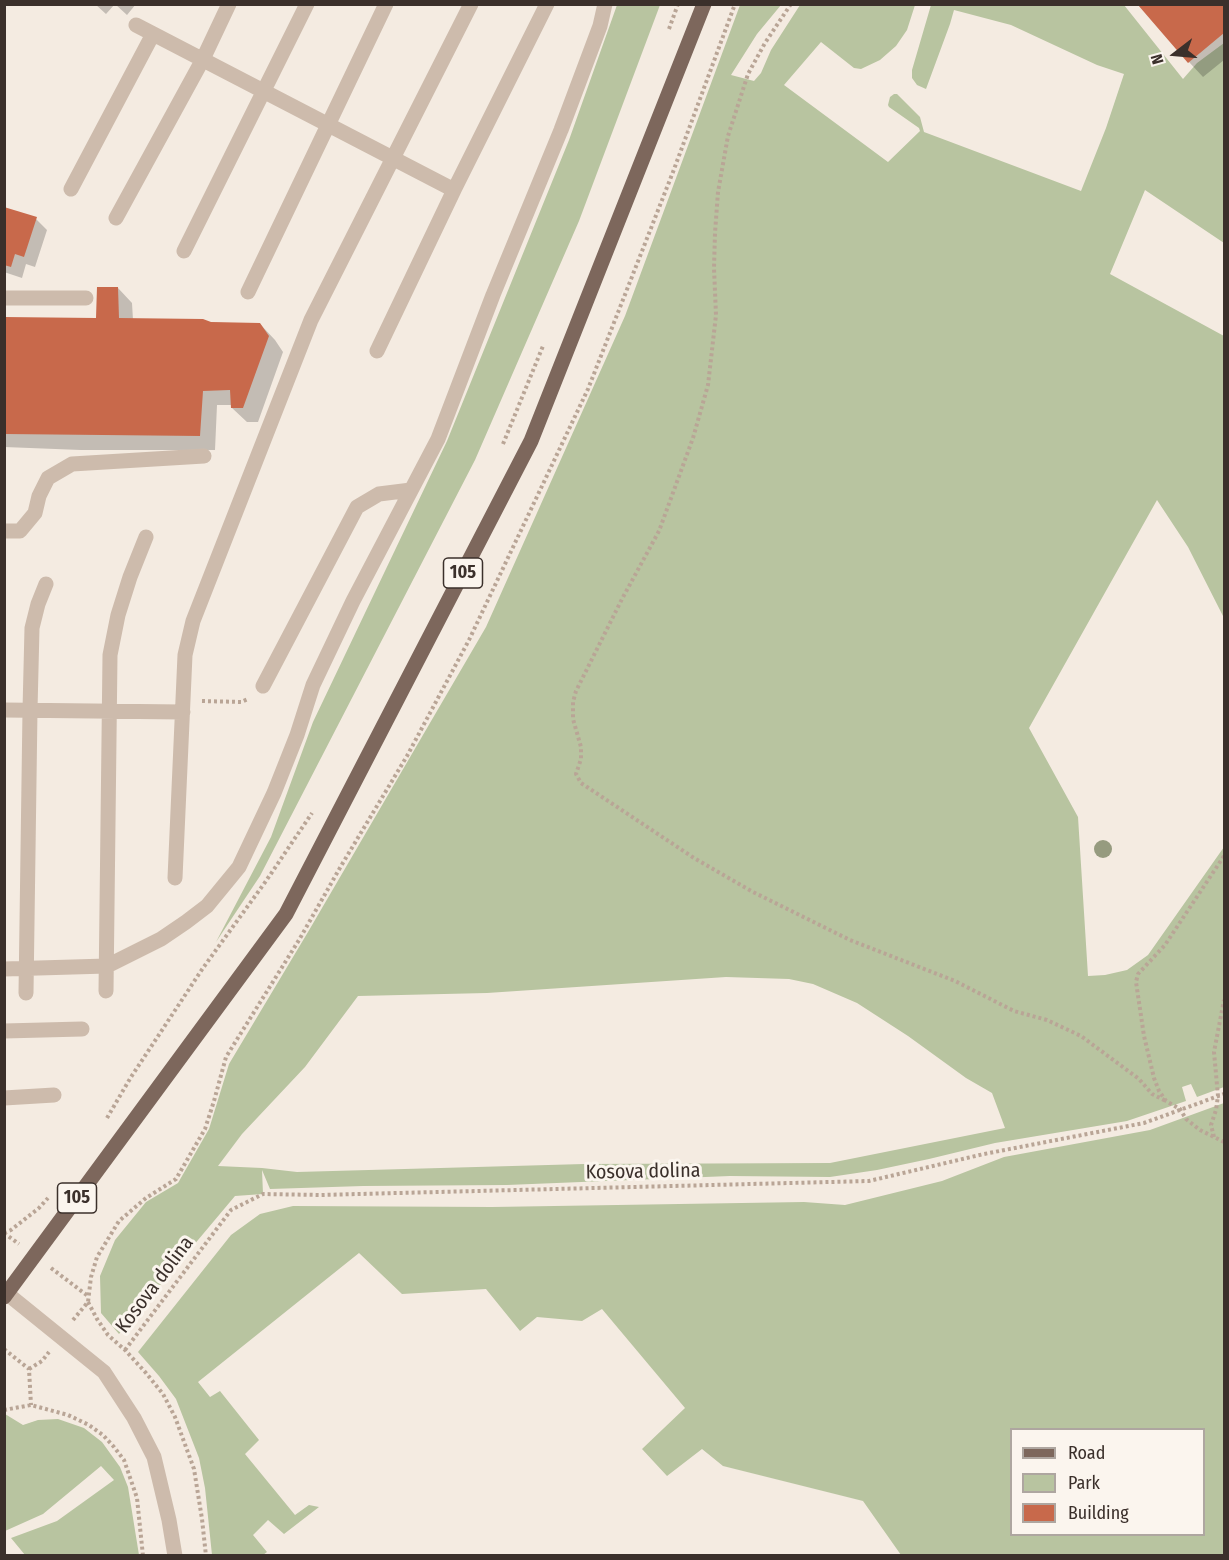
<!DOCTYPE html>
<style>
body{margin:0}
#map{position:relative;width:1229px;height:1560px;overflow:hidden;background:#f4ebe1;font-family:"Fira Sans Condensed",sans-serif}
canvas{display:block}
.frame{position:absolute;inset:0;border:6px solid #3b302b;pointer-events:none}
.legend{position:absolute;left:1010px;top:1428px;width:195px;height:108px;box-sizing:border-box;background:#fbf5ee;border:2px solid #aea6a0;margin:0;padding:8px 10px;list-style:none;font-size:18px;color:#3b302b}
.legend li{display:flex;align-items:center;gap:12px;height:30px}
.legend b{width:30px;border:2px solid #aea6a0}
.north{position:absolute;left:1145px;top:24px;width:60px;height:60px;-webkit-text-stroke:4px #fbf5ee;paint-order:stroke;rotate:254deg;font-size:16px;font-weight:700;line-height:24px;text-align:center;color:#3b302b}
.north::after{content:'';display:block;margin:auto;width:21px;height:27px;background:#3b302b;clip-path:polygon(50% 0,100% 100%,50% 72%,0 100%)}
</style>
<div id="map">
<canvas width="1229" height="1560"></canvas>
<div class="frame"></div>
<ul class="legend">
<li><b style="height:8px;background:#7d675c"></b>Road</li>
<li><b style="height:16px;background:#b8c4a0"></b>Park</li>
<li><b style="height:16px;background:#c8694b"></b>Building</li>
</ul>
<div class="north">N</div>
</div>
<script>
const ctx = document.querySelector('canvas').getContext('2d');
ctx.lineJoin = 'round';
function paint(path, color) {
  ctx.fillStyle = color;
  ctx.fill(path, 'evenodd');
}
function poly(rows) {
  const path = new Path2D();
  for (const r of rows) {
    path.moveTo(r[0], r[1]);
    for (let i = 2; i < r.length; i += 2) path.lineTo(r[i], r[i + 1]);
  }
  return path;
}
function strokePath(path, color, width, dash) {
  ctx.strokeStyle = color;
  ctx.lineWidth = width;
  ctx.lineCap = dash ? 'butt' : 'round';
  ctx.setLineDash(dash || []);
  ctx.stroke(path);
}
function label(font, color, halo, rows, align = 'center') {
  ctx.font = font + ' "Fira Sans Condensed",sans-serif';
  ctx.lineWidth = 6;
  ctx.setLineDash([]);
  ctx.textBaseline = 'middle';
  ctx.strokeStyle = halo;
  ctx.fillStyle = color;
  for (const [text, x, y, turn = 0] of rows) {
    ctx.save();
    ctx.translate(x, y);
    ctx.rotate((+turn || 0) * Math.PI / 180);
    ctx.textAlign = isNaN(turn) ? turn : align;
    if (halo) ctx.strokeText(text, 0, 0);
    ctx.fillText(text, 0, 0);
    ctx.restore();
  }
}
const green = poly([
 [617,5,660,5,579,221,475,460,260,876,216,942,271,837,313,722,447,441,569,140],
 [740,5,781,5,757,34,731,75,754,81,761,73,771,50,800,5,915,5,907,30,896,46,880,60,861,69,854,68,821,42,784,85,888,162,920,131,919,128,889,107,888,105,890,97,894,94,897,94,920,117,924,132,1081,191,1106,128,1124,74,1097,65,1011,25,954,10,950,24,926,89,917,85,912,78,912,70,931,5,1124,5,1183,79,1197,63,1224,43,1224,243,1145,190,1110,274,1224,336,1224,618,1188,547,1157,500,1029,728,1078,817,1088,976,1105,975,1127,970,1148,955,1224,847,1224,1087,1197,1097,1191,1084,1182,1087,1186,1101,1127,1121,995,1143,929,1159,877,1170,830,1177,730,1176,507,1185,363,1186,270,1189,262,1170,263,1194,235,1196,119,1334,101,1313,100,1276,115,1240,146,1202,178,1183,209,1129,229,1064,308,932,486,627,625,316],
 [726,977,789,979,813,984,857,1003,908,1036,966,1078,992,1093,1005,1128,830,1163,584,1164,297,1172,262,1168,218,1166,242,1134,305,1067,358,996,487,993],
 [1224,1103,1224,1555,901,1555,863,1501,723,1466,702,1449,667,1476,642,1449,685,1408,602,1309,582,1321,537,1317,520,1331,486,1289,402,1294,359,1253,198,1382,210,1397,220,1391,259,1440,245,1454,295,1515,309,1505,319,1507,284,1534,268,1520,253,1535,267,1552,263,1555,212,1555,205,1488,199,1458,176,1399,159,1376,138,1352,231,1235,260,1214,293,1206,492,1207,804,1202,845,1205,942,1181,1004,1157,1150,1130],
 [1012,1430,1204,1430,1204,1534,1012,1534],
 [5,1414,23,1425,38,1420,58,1419,84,1428,102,1442,120,1467,128,1487,139,1555,25,1555,11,1538,57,1521,114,1480,101,1466,43,1514,5,1531]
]);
const shadow = poly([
 [95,4,115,4,106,14],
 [115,4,136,4,127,15],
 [1140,4,1224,4,1224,60,1203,77,1189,62],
 [4,209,36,219,47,230,35,267,26,264,22,278,4,272],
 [118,288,132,303,133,320,260,324,275,340,283,352,258,422,247,422,232,408,232,405,217,405,215,450,81,450,4,447,4,319,97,320]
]);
const building = poly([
 [1138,5,1224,5,1224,33,1188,63],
 [4,207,37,217,24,257,15,254,11,267,4,265],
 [97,287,118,287,119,318,203,319,211,322,260,323,269,336,243,408,231,408,230,390,203,391,200,436,4,434,4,317,96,318]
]);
const path = poly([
 [791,4,765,43,748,74,728,136,718,192,715,233,714,268,716,315,708,385,693,438,659,531,622,599,576,691,573,702,573,719,581,747,581,759,576,774,581,783,694,858,753,892,850,940,955,981,1014,1011,1047,1020,1081,1036,1139,1079,1152,1094,1166,1101],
 [669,29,678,4],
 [503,444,543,346],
 [202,701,241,702,248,699],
 [1224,856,1165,945,1138,974,1136,982,1144,1036,1154,1078,1159,1091,1166,1101,1180,1109,1186,1119,1200,1130,1224,1142],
 [107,1118,131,1077,203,968,266,881,312,813],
 [1214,1137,1211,1125,1216,1110,1218,1096,1214,1052,1224,1000],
 [4,1233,11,1230,39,1208,48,1198],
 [4,1233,19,1244],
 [51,1268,88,1296],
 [88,1302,97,1319,108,1335,125,1350,146,1373,163,1394,175,1417,194,1469,202,1519,206,1556],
 [73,1320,88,1302,91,1277,97,1257,119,1221,146,1198,176,1179,205,1129,214,1101,226,1057,299,940,341,866,407,756,469,640,588,389,673,172,735,4],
 [4,1349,29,1369,31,1405],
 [125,1350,231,1210,263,1194,320,1195,869,1181,984,1154,1144,1123,1224,1094],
 [29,1369,42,1361,49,1352],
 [4,1410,31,1405,68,1415,89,1425,103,1435,114,1447,124,1460,137,1498,143,1556]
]);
const minor = poly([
 [136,25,454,190,377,351],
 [71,189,153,34],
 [454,190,547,4],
 [116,218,203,59,229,4],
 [184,251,307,4],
 [248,292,386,4],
 [4,298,86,298],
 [4,531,20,531,35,513,39,496,48,478,72,464,204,456],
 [263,686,357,507,379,494,411,490],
 [4,710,183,712],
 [175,878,185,655,193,621,311,320,471,4],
 [4,969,107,966,161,939,186,922,207,906,239,867,274,793,297,735,313,685,353,601,438,439,493,295,561,130,600,26,605,4],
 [106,991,110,655,118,615,130,577,146,537],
 [26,993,30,710,32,628,38,604,46,584],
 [4,1031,82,1029],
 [4,1098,54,1095],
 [4,1291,104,1372,134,1418,154,1457,169,1520,175,1556]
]);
const major = poly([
 [4,1297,286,914,531,441,704,4]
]);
const trees = [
 [1103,849]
];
const shields = [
 [463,573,39],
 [77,1198,39]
];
const shieldNames = [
 ["105",463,573],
 ["105",77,1198]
];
const streetNames = [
 ["Kosova dolina",643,1172,-1],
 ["Kosova dolina",155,1285,-53]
];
paint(green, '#b8c4a0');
paint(shadow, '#0003');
paint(building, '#c8694b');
strokePath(path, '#b9a596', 4, [3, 3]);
strokePath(minor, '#cdbbac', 15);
strokePath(major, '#7d675c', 15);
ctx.fillStyle = '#969b7f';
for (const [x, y] of trees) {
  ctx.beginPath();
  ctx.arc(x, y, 9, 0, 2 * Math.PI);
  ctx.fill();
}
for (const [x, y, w] of shields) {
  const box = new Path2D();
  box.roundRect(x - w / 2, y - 15, w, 30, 4.5);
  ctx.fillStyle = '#fbf5ee';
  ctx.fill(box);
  strokePath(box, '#3b302b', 1.5);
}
label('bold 18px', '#3b302b', null, shieldNames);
label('20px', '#3b302b', '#fbf5ee', streetNames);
</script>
